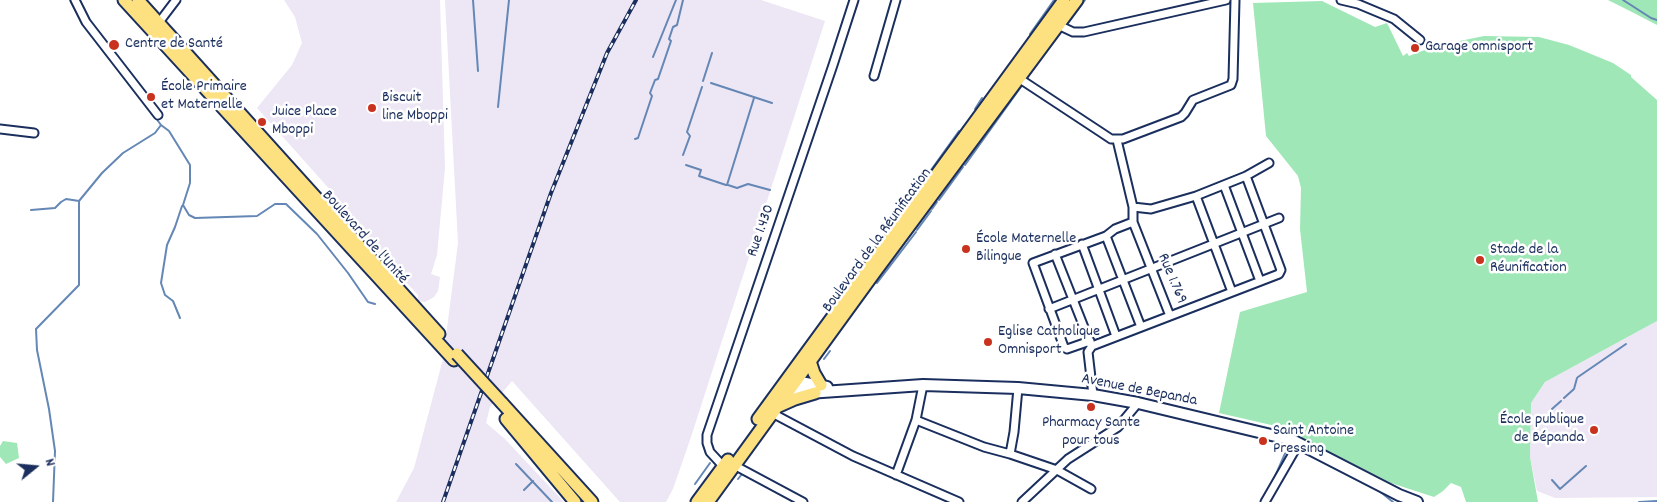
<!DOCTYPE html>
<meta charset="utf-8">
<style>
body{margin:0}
#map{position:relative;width:1657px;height:502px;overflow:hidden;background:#fff;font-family:Dekko,sans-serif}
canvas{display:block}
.north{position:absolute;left:10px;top:442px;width:50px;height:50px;-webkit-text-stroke:4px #fff;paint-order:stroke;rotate:73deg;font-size:14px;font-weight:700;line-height:20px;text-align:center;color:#1b2f5e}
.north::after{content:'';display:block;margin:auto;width:18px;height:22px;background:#1b2f5e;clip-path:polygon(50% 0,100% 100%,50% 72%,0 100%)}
</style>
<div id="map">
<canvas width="1657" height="502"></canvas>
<div class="north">N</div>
</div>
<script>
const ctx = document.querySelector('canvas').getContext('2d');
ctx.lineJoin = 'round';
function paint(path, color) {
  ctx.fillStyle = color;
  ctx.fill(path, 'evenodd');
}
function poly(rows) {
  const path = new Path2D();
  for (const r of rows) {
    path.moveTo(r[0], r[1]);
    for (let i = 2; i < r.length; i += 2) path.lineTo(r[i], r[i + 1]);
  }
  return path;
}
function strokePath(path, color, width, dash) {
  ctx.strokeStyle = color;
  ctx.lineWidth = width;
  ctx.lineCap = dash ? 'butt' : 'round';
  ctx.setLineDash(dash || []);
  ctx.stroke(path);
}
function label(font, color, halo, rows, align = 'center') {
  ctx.font = font + ' Dekko,sans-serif';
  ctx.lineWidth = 5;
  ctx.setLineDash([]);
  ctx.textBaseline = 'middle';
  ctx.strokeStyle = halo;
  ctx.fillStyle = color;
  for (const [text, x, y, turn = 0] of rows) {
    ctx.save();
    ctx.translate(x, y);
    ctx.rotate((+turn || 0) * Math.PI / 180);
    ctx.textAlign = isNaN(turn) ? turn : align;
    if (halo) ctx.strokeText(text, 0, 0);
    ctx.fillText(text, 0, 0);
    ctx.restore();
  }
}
const built = poly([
 [284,0,440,0,445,168,437,255,431,274,440,277,438,291,434,297,425,302,418,301,418,295,360,233,348,215,349,211,257,108,292,65,302,43,295,17],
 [445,0,761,0,825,21,691,437,673,489,666,502,620,502,512,381,490,407,486,423,505,439,564,502,396,502,414,468,443,359,458,243],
 [1657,321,1657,497,1555,498,1537,491,1530,457,1531,403,1545,382]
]);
const green = poly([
 [1608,0,1657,0,1657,25,1628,10],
 [1322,1,1375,27,1387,23,1403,56,1407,53,1409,56,1435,46,1484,36,1539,37,1569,45,1613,63,1631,75,1631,77,1657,100,1657,321,1545,382,1531,403,1530,457,1538,502,1466,502,1461,487,1451,483,1443,491,1434,497,1391,483,1280,427,1219,413,1240,312,1307,292,1300,229,1301,188,1298,176,1266,136,1253,3],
 [3,441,17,443,19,458,6,464,0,457,0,446]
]);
const stream = poly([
 [70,0,77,12],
 [473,0,478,71],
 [1623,0,1651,18,1657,20],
 [164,9,171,0],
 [1047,10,1054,0],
 [1068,23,1085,0],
 [1030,34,1047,10],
 [653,57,676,0],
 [1025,80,1062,30],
 [703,81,712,53],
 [711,83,772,103],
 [144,102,161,125,169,131,190,165,190,183,183,205,189,215,195,218,257,216,275,204,286,204,317,234,348,273,368,302,375,304],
 [498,107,509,0],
 [975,109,982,98],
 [635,139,638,138,652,96,650,93,655,80,658,79,671,41,669,39,673,27,677,25,683,0],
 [683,155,690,136,687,132,702,87],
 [686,165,701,170,699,176,726,185],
 [965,165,1023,84],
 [727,185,754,98],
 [728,185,737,188,748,184,770,190],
 [939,200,963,167],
 [903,209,959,131],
 [932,209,937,202],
 [31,210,55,208,61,202,66,199,79,201],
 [917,230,931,211],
 [852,279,902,211],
 [877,283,916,232],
 [180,318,173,301,165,295,161,283,167,245,175,227,182,206],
 [824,359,830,351],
 [1578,377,1626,344],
 [1564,398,1574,389,1577,378],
 [1552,409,1561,401],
 [516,464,552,502],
 [738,479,742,474],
 [1552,480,1560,489,1586,466],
 [1273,481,1287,449,1284,442],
 [695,484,710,463],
 [524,490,533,481],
 [1378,490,1393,502],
 [53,502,55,451,49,409,37,350,36,329,79,285,79,201,102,173,123,153,155,133,161,125],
 [1639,502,1657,501]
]);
const street = poly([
 [75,0,86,22,158,115],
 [1341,0,1358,4,1394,19,1420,40],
 [1056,24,1073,32,1084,32,1226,0],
 [157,25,176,0],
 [874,76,896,0],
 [1017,77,1102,133,1111,139,1123,139,1181,117,1185,113,1193,100,1231,85,1233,79,1235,0],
 [0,129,34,133],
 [1117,140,1133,207,1133,222,1170,316,1279,274,1281,270,1246,176],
 [1224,185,1260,281],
 [1196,196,1232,292],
 [1133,207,1151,209,1196,196,1246,176,1269,163],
 [1106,236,1141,327],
 [1082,244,1116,336],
 [1055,254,1091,345],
 [1049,309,1279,218],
 [1090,341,1067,349,1064,347,1033,263,1106,236,1115,229,1133,222],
 [1093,395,1088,352,1092,346,1170,316],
 [772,413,853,456,959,502],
 [916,420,984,447,1010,454,1057,470,1091,489],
 [1010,454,1014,432,1018,388],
 [732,464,803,502],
 [723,466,710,452,707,443,707,435,833,65,854,0],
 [896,475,916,420,923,385],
 [1022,502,1068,459,1118,427,1138,403],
 [1265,502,1299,443]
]);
const secondary = poly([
 [790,378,795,381,827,387],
 [786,384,797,391,808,393,923,385,1018,388,1093,395,1138,403,1292,440,1399,495,1417,502]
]);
const primary = poly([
 [124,0,454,360],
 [138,0,439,334],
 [810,361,814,373,821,385],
 [502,403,592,502],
 [777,407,795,399,815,393],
 [506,419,575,502],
 [758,419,1064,0],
 [697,502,728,460],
 [708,502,875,272,1077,0]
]);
const rail = poly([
 [443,502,551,193,607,53,636,0]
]);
const primaryBridge = poly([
 [457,354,502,403]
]);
const markers = [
 [114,45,6,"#c8321e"],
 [1415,48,5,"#c8321e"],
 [151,97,5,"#c8321e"],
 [372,108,5,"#c8321e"],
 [262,122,5,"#c8321e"],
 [966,249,5,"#c8321e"],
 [1480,260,5,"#c8321e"],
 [988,342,5,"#c8321e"],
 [1091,407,5,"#c8321e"],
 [1594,430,5,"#c8321e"],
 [1263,441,5,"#c8321e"]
];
const poiNames = [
 ["Centre de Santé",125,45],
 ["Garage omnisport",1425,48],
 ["École Primaire",161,88],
 ["et Maternelle",161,106],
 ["Biscuit",382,99],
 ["line Mboppi",382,117],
 ["Juice Place",272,113],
 ["Mboppi",272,131],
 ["École Maternelle",976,240],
 ["Bilingue",976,258],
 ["Stade de la",1490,251],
 ["Réunification",1490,269],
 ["Eglise Catholique",998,333],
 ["Omnisport",998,351],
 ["École publique",1584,421,"right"],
 ["de Bépanda",1584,439,"right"],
 ["Pharmacy Sante",1091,424,"center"],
 ["pour tous",1091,442,"center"],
 ["Saint Antoine",1273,432],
 ["Pressing",1273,450]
];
const streetNames = [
 ["Rue 1.430",762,231,-71],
 ["Boulevard de l'Unité",364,238,48],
 ["Boulevard de la Réunification",878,241,-54],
 ["Rue 1.769",1171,279,67],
 ["Avenue de Bepanda",1139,391,11]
];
paint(built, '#ede6f4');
paint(green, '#9fe7b6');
strokePath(stream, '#6487b5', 2);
strokePath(street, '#1b2f5e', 11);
strokePath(secondary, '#1b2f5e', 14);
strokePath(primary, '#1b2f5e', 15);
strokePath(street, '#fff', 7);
strokePath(secondary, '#fff', 10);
strokePath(primary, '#fde080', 11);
strokePath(rail, '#1b2f5e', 4);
strokePath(rail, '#fff', 2, [5.5]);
strokePath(primaryBridge, '#1b2f5e', 15, []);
strokePath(primaryBridge, '#fde080', 11);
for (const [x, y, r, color] of markers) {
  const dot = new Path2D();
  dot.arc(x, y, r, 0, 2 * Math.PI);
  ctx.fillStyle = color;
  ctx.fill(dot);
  strokePath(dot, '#fff', 2);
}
label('16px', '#1b2f5e', '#fff', poiNames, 'left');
label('16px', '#1b2f5e', '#fff', streetNames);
</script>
